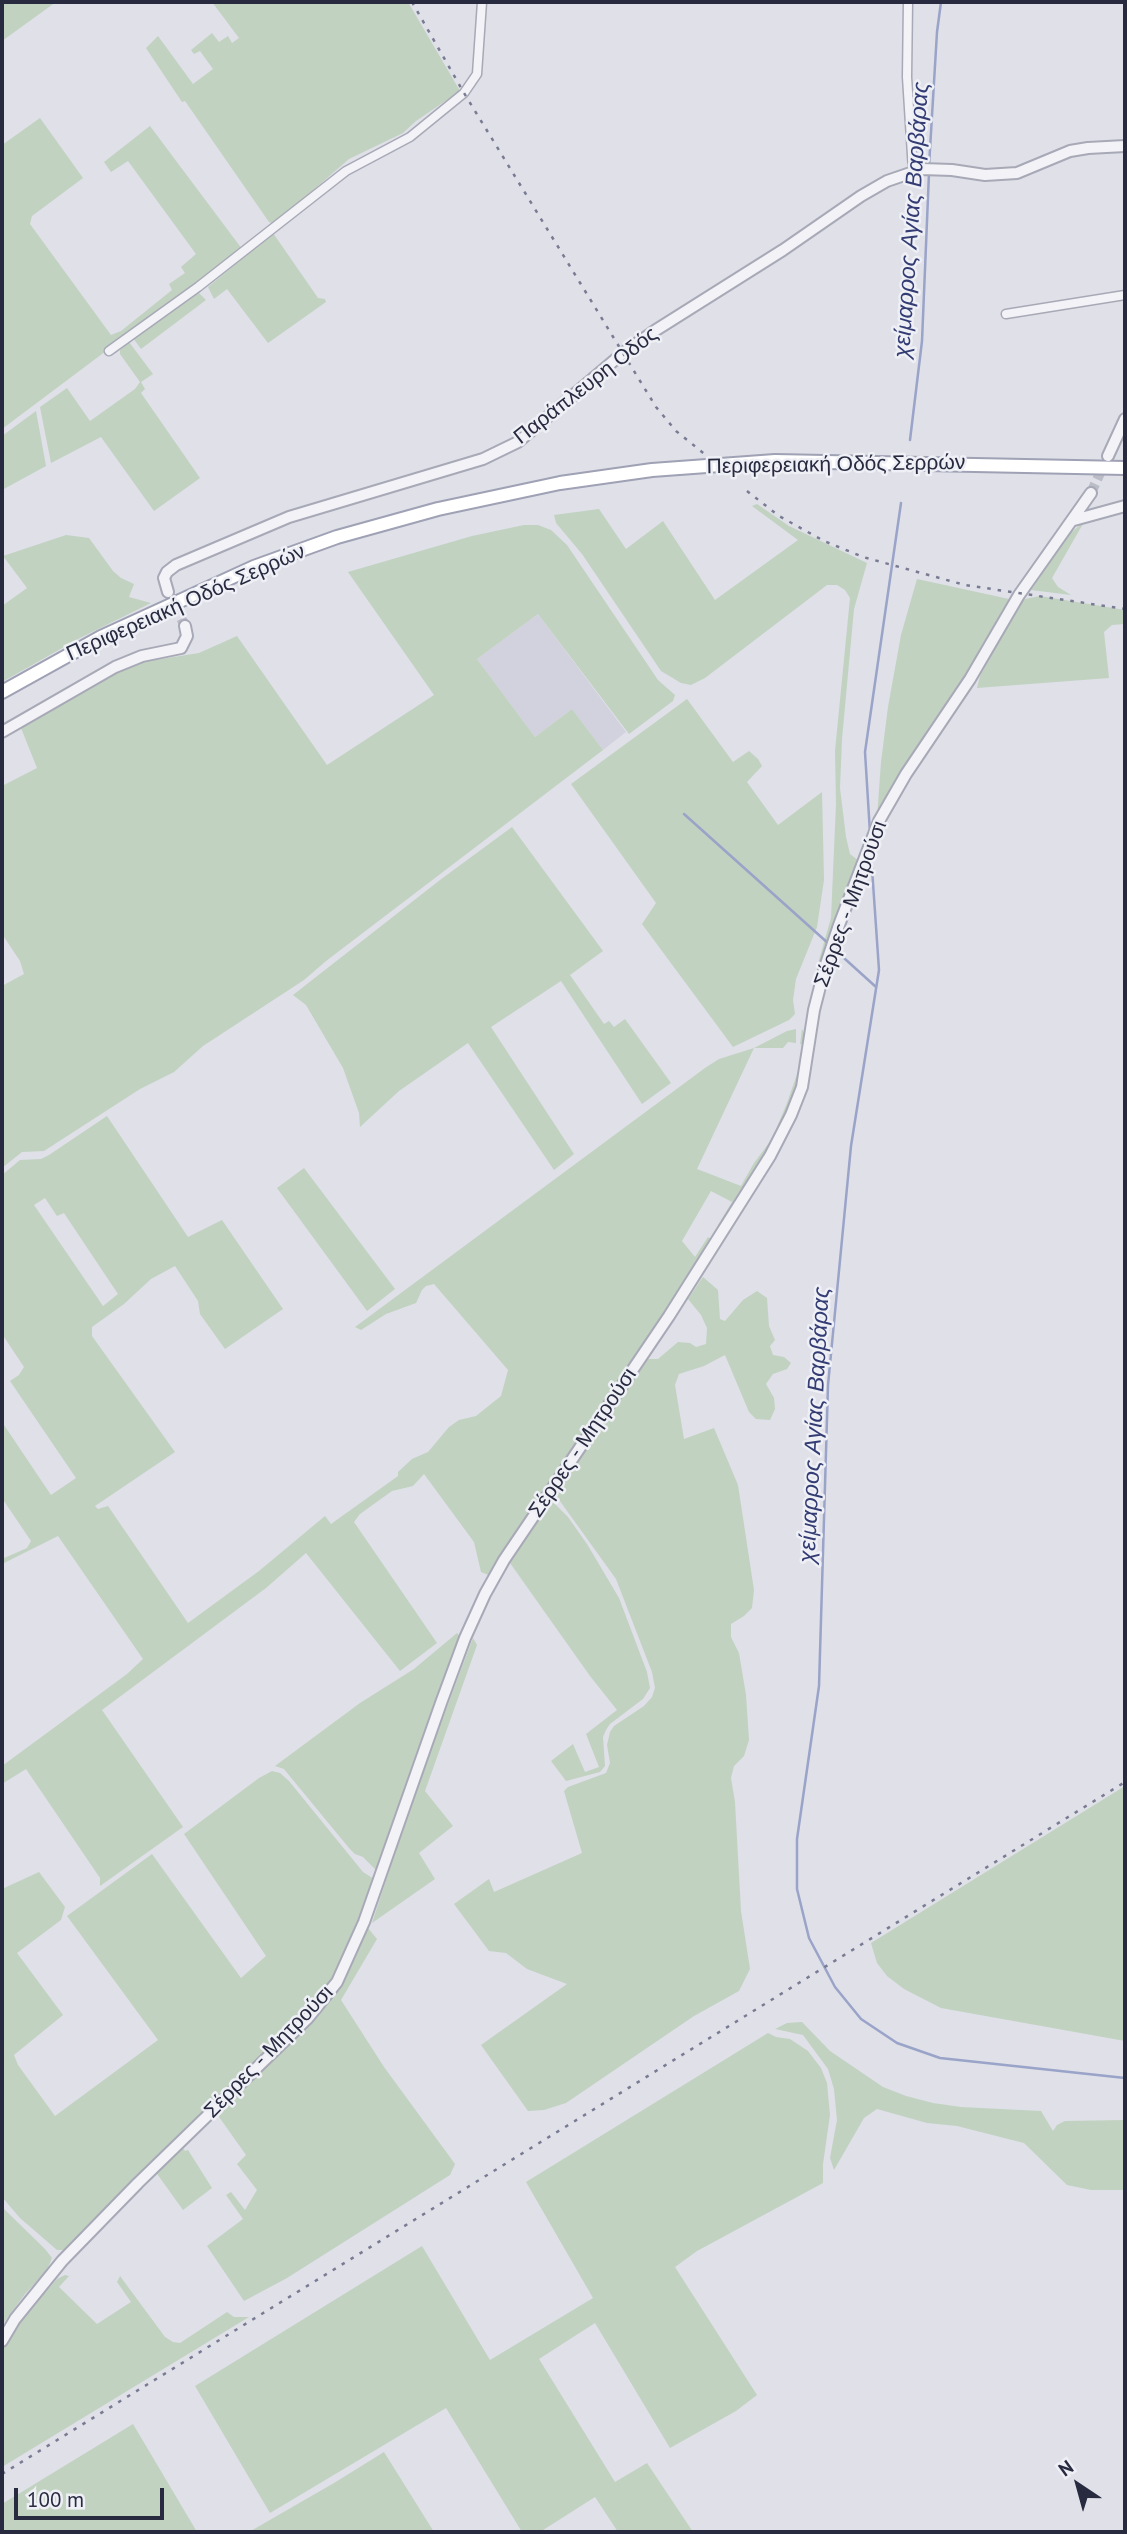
<!DOCTYPE html>
<meta charset="utf-8">
<style>
body{margin:0}
#map{position:relative;width:1127px;height:2534px;overflow:hidden;background:#dfe0e8;font-family:"PT Sans",sans-serif}
canvas{display:block}
.frame{position:absolute;inset:0;border:4px solid #282a40;pointer-events:none}
.north{position:absolute;left:1043px;top:2450px;width:70px;height:70px;-webkit-text-stroke:5px #eff0f6;paint-order:stroke;rotate:324deg;font-size:19px;font-weight:700;line-height:28px;text-align:center;color:#282a40}
.north::after{content:'';display:block;margin:auto;width:24px;height:32px;background:#282a40;clip-path:polygon(50% 0,100% 100%,50% 72%,0 100%)}
.scale{position:absolute;left:14px;top:2488px;width:150px;height:32px;box-sizing:border-box;border:4px solid #282a40;border-top:0;padding-left:9px;font-size:21px;line-height:24px;white-space:nowrap;color:#282a40;-webkit-text-stroke:5px #eff0f6;paint-order:stroke}
</style>
<div id="map">
<canvas width="1127" height="2534"></canvas>
<div class="frame"></div>
<div class="north">N</div>
<div class="scale">100 m</div>
</div>
<script>
const ctx = document.querySelector('canvas').getContext('2d');
ctx.lineJoin = 'round';
function paint(path, color) {
  ctx.fillStyle = color;
  ctx.fill(path, 'evenodd');
}
function poly(rows) {
  const path = new Path2D();
  for (const r of rows) {
    path.moveTo(r[0], r[1]);
    for (let i = 2; i < r.length; i += 2) path.lineTo(r[i], r[i + 1]);
  }
  return path;
}
function strokePath(path, color, width, dash) {
  ctx.strokeStyle = color;
  ctx.lineWidth = width;
  ctx.lineCap = dash ? 'butt' : 'round';
  ctx.setLineDash(dash || []);
  ctx.stroke(path);
}
function label(font, color, halo, rows, align = 'center') {
  ctx.font = font + ' "PT Sans",sans-serif';
  ctx.lineWidth = 5;
  ctx.setLineDash([]);
  ctx.textBaseline = 'middle';
  ctx.strokeStyle = halo;
  ctx.fillStyle = color;
  for (const [text, x, y, turn = 0] of rows) {
    ctx.save();
    ctx.translate(x, y);
    ctx.rotate((+turn || 0) * Math.PI / 180);
    ctx.textAlign = isNaN(turn) ? turn : align;
    if (halo) ctx.strokeText(text, 0, 0);
    ctx.fillText(text, 0, 0);
    ctx.restore();
  }
}
const built = poly([
 [538,614,626,732,603,750,572,709,535,737,477,659]
]);
const green = poly([
 [2,2,56,2,2,41],
 [212,2,408,2,460,91,416,121,403,133,349,159,274,224,269,222,185,101,182,102,146,48,158,36,193,84,213,69,200,51,194,54,191,50,212,33,219,42,228,36,232,43,239,38],
 [40,118,83,178,32,216,30,224,111,335,121,331,172,290,169,284,185,273,181,267,196,254,128,161,111,172,104,162,150,126,242,249,2,429,2,145],
 [273,233,318,298,325,299,326,302,268,343,227,289,214,299,208,287],
 [197,291,206,300,141,349,133,338],
 [129,342,153,374,141,382,145,389,141,393,200,478,154,511,101,437,51,463,40,407,67,388,90,421,135,389,140,382,120,354,120,350],
 [36,411,46,466,2,490,2,436],
 [757,504,789,526,867,563,854,609,842,739,840,788,846,837,850,854,859,861,832,928,816,987,817,967,831,918,836,804,835,751,850,598,845,590,837,585,827,585,705,678,691,685,681,683,661,671,582,554,556,523,554,515,599,509,626,549,663,521,715,600,798,540,752,506],
 [1084,522,1052,578,1058,587,1071,595,1031,590,1069,534],
 [524,525,538,525,551,530,567,545,658,680,675,695,673,701,629,734,538,614,477,659,535,737,572,709,603,750,326,961,304,980,203,1046,174,1072,140,1089,44,1151,22,1152,2,1168,2,986,24,974,20,961,2,934,2,786,37,768,21,728,124,668,142,662,199,653,237,636,327,765,434,695,348,572,472,536],
 [66,535,89,538,113,571,121,578,134,584,129,597,151,603,80,638,2,682,2,606,27,588,3,556],
 [917,579,1009,599,958,689,877,818,881,762,888,707,901,635],
 [1040,596,1125,610,1125,624,1112,625,1104,632,1109,678,977,688,980,676,1021,602,1025,599],
 [687,699,733,762,749,751,758,759,762,766,747,782,778,825,822,792,824,880,817,927,796,979,793,1000,795,1014,789,1020,733,1047,642,924,656,903,571,784],
 [512,827,603,951,570,975,604,1024,609,1021,614,1027,625,1019,671,1083,642,1104,561,981,491,1027,574,1154,554,1170,468,1043,399,1091,360,1127,359,1113,343,1068,306,1005,293,995,440,880],
 [796,1029,796,1043,788,1042,783,1048,754,1048,697,1169,741,1186,754,1163,772,1139,787,1103,804,1054,804,1045,800,1044,802,1029,804,1033,804,1063,795,1097,773,1144,721,1227,718,1225,732,1202,711,1191,682,1241,695,1257,708,1237,712,1240,491,1576,481,1572,474,1542,424,1474,413,1486,392,1491,360,1514,354,1522,437,1643,400,1671,306,1553,266,1588,102,1710,183,1827,100,1886,100,1878,26,1769,2,1784,2,1766,127,1674,143,1659,58,1536,2,1564,2,1559,27,1548,31,1541,2,1498,2,1422,51,1495,76,1478,10,1381,19,1375,24,1367,2,1334,2,1175,20,1160,41,1159,49,1155,107,1116,188,1237,222,1220,283,1309,225,1349,200,1314,198,1301,175,1266,151,1279,124,1304,92,1327,92,1336,175,1452,95,1506,98,1509,108,1506,188,1623,259,1571,325,1516,331,1524,398,1476,398,1472,412,1459,428,1452,449,1427,459,1420,476,1416,501,1396,508,1370,434,1284,426,1286,422,1290,416,1303,386,1314,361,1330,355,1327,705,1068,719,1059,754,1048,787,1031],
 [45,1198,57,1216,64,1213,118,1294,103,1306,34,1205],
 [304,1168,395,1289,367,1311,277,1188],
 [703,1277,718,1290,720,1319,725,1321,743,1300,757,1291,767,1298,769,1326,775,1340,770,1346,773,1355,784,1357,791,1363,787,1369,773,1374,766,1384,774,1398,775,1409,770,1420,756,1419,749,1412,725,1355,704,1366,679,1374,675,1385,684,1439,714,1428,738,1485,754,1590,752,1608,744,1616,731,1624,731,1637,739,1653,746,1695,749,1740,744,1756,734,1766,731,1778,735,1802,741,1911,750,1969,739,1991,694,2016,566,2103,544,2110,528,2111,481,2045,567,1984,527,1969,506,1953,489,1951,454,1904,489,1879,494,1892,582,1853,564,1791,568,1787,606,1773,610,1763,607,1745,610,1732,614,1726,644,1706,652,1697,655,1688,652,1672,616,1579,557,1497,556,1490,608,1418,648,1359,658,1359,678,1342,690,1343,696,1347,706,1344,707,1328,701,1315,688,1299],
 [552,1501,568,1517,587,1544,619,1598,647,1672,650,1688,643,1699,610,1724,606,1730,603,1737,605,1766,600,1772,566,1781,551,1761,573,1744,585,1772,599,1767,586,1734,617,1710,590,1676,510,1563],
 [457,1633,461,1638,376,1870,363,1857,355,1854,349,1848,288,1774,284,1769,275,1766,360,1703,414,1669],
 [473,1638,477,1645,425,1791,453,1826,419,1853,435,1879,372,1923,413,1797],
 [272,1771,280,1773,289,1781,363,1872,374,1879,345,1957,331,1984,287,2031,165,2148,66,2250,57,2250,20,2218,2,2197,2,1889,39,1872,65,1907,61,1920,17,1953,63,2015,14,2055,18,2065,55,2116,158,2040,67,1916,152,1854,241,1978,266,1956,184,1834,259,1778],
 [1125,1786,1125,2041,941,2008,904,1989,887,1976,877,1963,871,1943],
 [368,1928,377,1939,341,2000,384,2067,455,2164,450,2175,287,2278,244,2301,207,2246,243,2219,226,2195,231,2192,245,2210,257,2190,237,2164,246,2155,217,2114,325,2007,341,1986],
 [802,2022,830,2051,883,2087,906,2096,933,2103,961,2107,1041,2111,1053,2131,1057,2125,1065,2121,1125,2120,1125,2190,1091,2190,1067,2185,1024,2143,957,2126,927,2123,877,2109,864,2118,834,2170,830,2158,837,2120,834,2089,828,2069,803,2035,775,2029,787,2023],
 [768,2033,776,2037,790,2039,808,2051,821,2068,827,2083,830,2115,823,2164,823,2183,697,2251,675,2267,757,2395,736,2411,670,2448,595,2323,539,2359,615,2482,647,2463,693,2532,618,2532,595,2497,540,2532,522,2532,446,2408,270,2513,195,2386,422,2246,490,2360,593,2298,526,2182],
 [182,2147,185,2151,188,2150,212,2188,183,2210,155,2171],
 [2,2207,45,2249,52,2258,47,2270,25,2294,2,2325],
 [65,2275,69,2276,59,2287,97,2324,131,2302,117,2282,120,2276,165,2337,173,2342,180,2343,227,2312,234,2317,249,2317,2,2467,2,2349,7,2337,43,2292,45,2293,57,2279],
 [133,2424,197,2532,2,2532,2,2504],
 [384,2452,434,2532,249,2532,334,2483]
]);
const stream = poly([
 [929,166,937,32,941,2],
 [910,440,922,341,929,173],
 [684,814,829,944],
 [870,833,865,752,901,503],
 [871,854,879,970,851,1146,828,1385,819,1686,797,1839,797,1889,809,1938,835,1987,861,2019,897,2043,940,2058,1125,2078],
 [834,949,876,987]
]);
const tertiaryTunnel = poly([
 [1091,493,1105,462],
 [168,592,185,626]
]);
const minor = poly([
 [908,2,907,77,913,171],
 [1006,314,1125,295],
 [109,351,198,287,346,171,410,137,464,93,477,74,482,2]
]);
const tertiary = poly([
 [1108,456,1125,419],
 [1074,520,1125,506],
 [168,592,164,578,167,572,176,565,289,517,483,459,518,442,623,353,656,330,783,250,861,196,887,181,922,169,952,170,985,175,1017,173,1070,151,1088,148,1125,146],
 [2,732,115,667,142,656,181,648,187,636,185,626],
 [2,2341,15,2319,62,2261,138,2183,307,2019,337,1982,364,1922,441,1703,465,1638,485,1594,504,1560,669,1316,770,1156,791,1115,802,1087,814,1010,825,967,839,925,879,821,906,774,970,679,1019,595,1091,493]
]);
const primary = poly([
 [2,692,101,637,254,567,337,537,438,509,560,483,652,470,775,461,1125,468]
]);
const rail = poly([
 [412,2,464,93,656,407,676,431,707,456],
 [747,491,779,516,824,541,863,557,965,585,1125,609],
 [2,2474,1125,1782]
]);
const streetNames = [
 ["Παράπλευρη Οδός",586,386,-38],
 ["Περιφερειακή Οδός Σερρών",836,465,-1],
 ["Περιφερειακή Οδός Σερρών",186,603,-24],
 ["Σέρρες - Μητρούσι",851,904,-70],
 ["Σέρρες - Μητρούσι",583,1443,-56],
 ["Σέρρες - Μητρούσι",269,2052,-46]
];
const waterNames = [
 ["χείμαρρος Αγίας Βαρβάρας",912,220,-86],
 ["χείμαρρος Αγίας Βαρβάρας",815,1425,-87]
];
paint(built, '#d1d2dd');
paint(green, '#c1d2c1');
strokePath(stream, '#9aa3c8', 2.5);
strokePath(tertiaryTunnel, '#babcc6', 10, [10, 5]);
strokePath(minor, '#a8a9b6', 11);
strokePath(tertiary, '#a8a9b6', 14);
strokePath(primary, '#9fa1b4', 16);
strokePath(minor, '#f2f2f7', 8);
strokePath(tertiary, '#f2f2f7', 10);
strokePath(primary, '#fff', 12);
strokePath(rail, '#797b92', 2.5, [3.5, 7]);
label('21px', '#282a40', '#eff0f6', streetNames);
label('italic 23px', '#333c73', '#eff0f6', waterNames);
</script>
